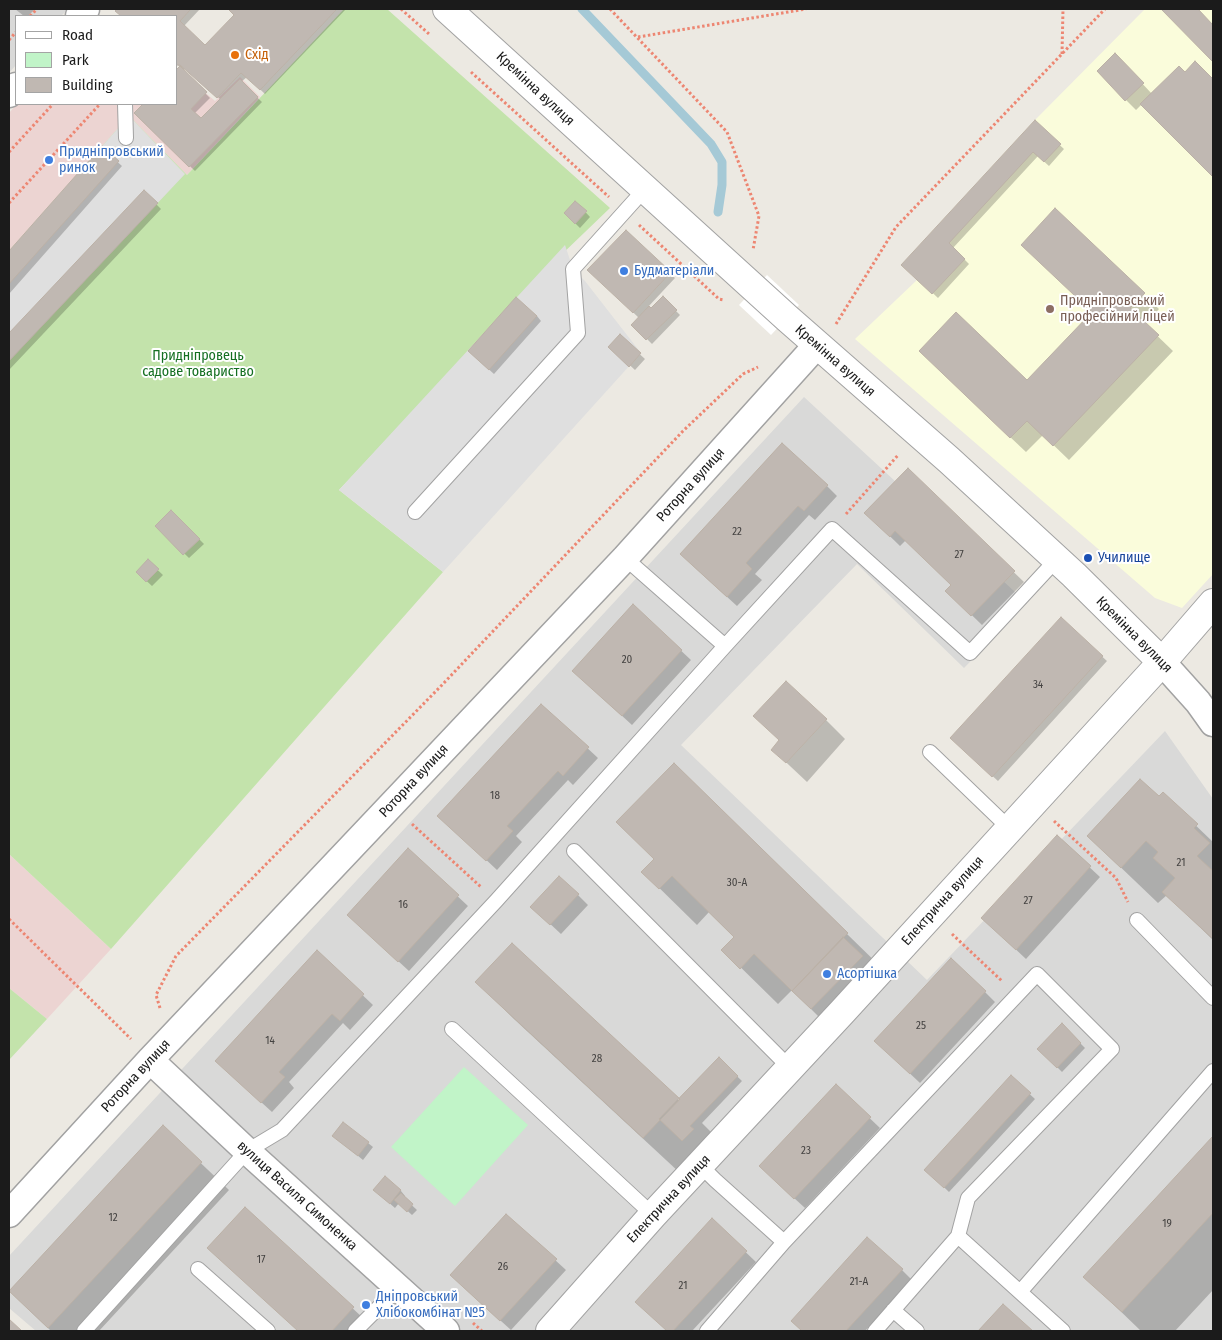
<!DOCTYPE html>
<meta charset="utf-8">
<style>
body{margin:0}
#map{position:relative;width:1222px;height:1340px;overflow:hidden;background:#ece9e2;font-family:"Fira Sans Condensed",sans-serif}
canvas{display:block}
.frame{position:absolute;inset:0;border:10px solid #1b1b1b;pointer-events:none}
.legend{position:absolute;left:15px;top:15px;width:162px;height:90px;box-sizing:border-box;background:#fff;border:1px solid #a4a4a4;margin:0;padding:6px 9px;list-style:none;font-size:15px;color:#1b1b1b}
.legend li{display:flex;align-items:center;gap:10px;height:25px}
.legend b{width:25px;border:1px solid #a4a4a4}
</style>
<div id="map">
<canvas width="1222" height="1340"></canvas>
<div class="frame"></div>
<ul class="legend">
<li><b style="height:6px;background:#fff"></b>Road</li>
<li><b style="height:14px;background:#c1f4c8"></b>Park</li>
<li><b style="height:14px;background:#c0b8b2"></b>Building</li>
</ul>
</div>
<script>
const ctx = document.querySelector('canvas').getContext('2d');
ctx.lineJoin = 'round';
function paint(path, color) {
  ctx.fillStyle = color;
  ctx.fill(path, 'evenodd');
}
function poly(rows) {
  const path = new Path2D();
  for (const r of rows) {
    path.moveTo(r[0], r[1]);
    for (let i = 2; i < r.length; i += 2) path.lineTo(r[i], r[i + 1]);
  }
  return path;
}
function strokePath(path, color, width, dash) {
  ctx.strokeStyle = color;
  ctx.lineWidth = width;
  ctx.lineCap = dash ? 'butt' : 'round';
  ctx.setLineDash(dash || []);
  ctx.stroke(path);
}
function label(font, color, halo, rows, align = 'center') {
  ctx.font = font + ' "Fira Sans Condensed",sans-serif';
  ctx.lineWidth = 4;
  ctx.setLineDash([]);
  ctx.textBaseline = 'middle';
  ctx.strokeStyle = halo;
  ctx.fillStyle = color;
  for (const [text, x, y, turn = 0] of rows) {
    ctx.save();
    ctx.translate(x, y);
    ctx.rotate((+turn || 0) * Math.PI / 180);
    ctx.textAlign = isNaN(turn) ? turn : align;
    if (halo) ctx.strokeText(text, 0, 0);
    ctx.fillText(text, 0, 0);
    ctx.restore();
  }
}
const residential = poly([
 [9,9,68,9,61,16,16,16,16,65,9,73],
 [804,397,1027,603,964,668,857,564,681,745,927,980,1165,731,1213,799,1213,1331,36,1331,9,1308,9,1256]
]);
const commercial = poly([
 [176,67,215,101,240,77,260,97,187,175,129,116,9,251,9,113,17,104,176,104],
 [9,854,111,949,47,1019,9,988]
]);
const education = poly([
 [1145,9,1213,9,1213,574,1182,608,1155,598,855,339,917,280,901,265,1035,120]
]);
const grass = poly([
 [344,9,387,9,610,208,559,257,339,490,443,572,111,949,9,854,9,251,129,116,187,175],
 [9,988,47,1019,9,1060]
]);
const park = poly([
 [464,1067,528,1125,455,1206,391,1147]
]);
const parking = poly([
 [129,116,185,174,9,361,9,251],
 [565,245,573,269,585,281,641,353,443,572,339,490]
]);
const pier = poly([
 [767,275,799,305,771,335,739,305]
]);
const shadow = poly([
 [15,9,35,9,28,16,24,16],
 [118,9,200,9,184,26,205,47,236,15,229,9,346,9,265,94,247,77,241,82,262,102,195,171,135,113,144,104,176,104,180,67,176,64,176,16,122,16,117,11],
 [186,69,221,100,201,120,194,114,210,98,182,70],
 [1163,9,1196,9,1213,26,1213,60],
 [1195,63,1213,81,1213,176,1142,104,1136,110,1098,72,1125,65,1152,94,1185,74],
 [1035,122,1064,149,1049,166,1038,156,953,248,969,264,938,298,903,265],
 [102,148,122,166,9,294,9,253],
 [144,192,161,209,9,370,9,335],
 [576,202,590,217,580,228,565,213],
 [1055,210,1159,309,1145,324,1173,351,1069,460,1043,435,1026,452,935,366,1027,382,1093,313],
 [626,231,675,278,648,307,651,310,663,298,680,315,652,344,633,325,639,318,589,270],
 [537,316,541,321,494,374,474,356],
 [620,336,645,359,635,370,610,347],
 [908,470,1024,582,982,625,947,591,952,585,906,540,900,546,866,513],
 [827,486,837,496,815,520,809,515,755,574,762,580,737,606,691,564],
 [171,511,204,544,189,558,156,526],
 [148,561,163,575,152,586,137,572],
 [633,606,691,660,632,725,584,681],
 [1061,619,1107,661,998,781,956,743],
 [541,705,598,758,573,785,568,780,516,836,522,842,497,870,449,825],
 [826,720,845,739,807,782,773,750],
 [1163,794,1213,842,1213,940,1167,895,1158,903,1088,836,1159,798],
 [1057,837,1100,877,1026,959,993,928],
 [408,850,468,906,409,971,359,925],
 [655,860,847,934,884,970,829,1027,792,990,778,1004,723,950,735,938,709,912,697,925,643,872],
 [578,895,588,905,561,934,532,907],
 [317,952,373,1005,350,1030,343,1023,289,1082,294,1088,272,1112,227,1071],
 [477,982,679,1100,719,1059,742,1081,702,1123,715,1136,680,1173,514,1019],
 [985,992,995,1002,920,1083,886,1051],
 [1062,1025,1085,1048,1062,1072,1039,1049],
 [1011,1077,1035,1099,949,1192,926,1170],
 [836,1086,880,1128,805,1208,770,1176],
 [163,1127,229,1190,99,1331,51,1331,10,1291],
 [334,1136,368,1143,373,1147,363,1160],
 [1213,1138,1213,1290,1175,1331,1141,1331,1085,1277],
 [385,1178,401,1191,405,1196,404,1198,417,1210,412,1215,399,1203,395,1208,380,1195],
 [245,1208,363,1318,351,1331,299,1331,218,1257],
 [506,1215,566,1270,511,1330,461,1285],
 [712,1220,756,1262,692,1331,668,1331,647,1312],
 [902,1270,912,1280,865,1331,803,1331,793,1321],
 [1003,1306,1031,1331,980,1331]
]);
const stream = poly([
 [582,9,711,144,722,162,722,185,718,212]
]);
const building = poly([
 [117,9,191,9,180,21,205,45,234,15,228,9,337,9,260,90,241,73,217,98,180,65,176,65,176,16,121,16,115,11,117,9],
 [1161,9,1198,9,1213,25,1213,62,1161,9],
 [1115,53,1144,83,1125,101,1097,71,1115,53],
 [1195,61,1213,79,1213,177,1140,104,1179,66,1185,72,1195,61],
 [180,66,207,92,191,109,201,118,240,79,258,97,189,167,134,113,143,104,176,104,176,70,180,66],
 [1035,120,1061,144,1044,162,1033,152,949,243,965,259,932,294,901,265,1035,120],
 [102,146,119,161,9,284,9,251,102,146],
 [144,190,158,203,9,361,9,333,144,190],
 [575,201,587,211,575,224,564,213,575,201],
 [1055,208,1145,293,1130,308,1159,335,1053,446,1027,421,1010,438,919,351,956,312,1027,380,1092,312,1021,245,1055,208],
 [626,230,671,272,633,313,587,270,626,230],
 [663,296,677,310,646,340,631,325,649,306,651,308,663,296],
 [516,297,537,316,489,370,468,351,516,297],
 [620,334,641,353,629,367,608,347,620,334],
 [782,443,828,485,804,511,798,506,746,563,752,569,727,597,680,554,782,443],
 [908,468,1015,571,971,616,945,591,951,585,895,531,890,537,864,513,908,468],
 [171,510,200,539,183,555,155,526,171,510],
 [148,559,159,569,146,582,136,572,148,559],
 [633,604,682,650,622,716,572,671,633,604],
 [1061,617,1103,656,992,777,950,738,1061,617],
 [786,681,827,719,786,763,771,750,779,740,753,716,786,681],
 [541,704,589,747,563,776,558,771,507,826,513,831,486,861,437,816,541,704],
 [674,763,848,933,792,991,754,954,740,969,721,950,734,937,672,876,659,889,641,872,654,859,616,822,674,763],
 [1140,779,1159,796,1163,792,1198,824,1194,828,1210,843,1197,856,1213,871,1213,939,1162,892,1175,878,1153,858,1158,852,1146,841,1121,868,1087,836,1140,779],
 [1057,835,1091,866,1016,950,981,918,1057,835],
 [408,848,459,895,398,962,347,915,408,848],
 [559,876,579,894,550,925,530,907,559,876],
 [843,937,863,956,811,1009,792,991,843,937],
 [512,943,680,1099,643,1138,475,982,512,943],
 [317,950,364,994,340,1021,332,1014,279,1072,285,1077,261,1103,215,1061,317,950],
 [951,958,986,991,910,1074,874,1041,951,958],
 [1062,1023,1081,1043,1057,1068,1037,1049,1062,1023],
 [719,1057,738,1076,690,1126,694,1129,682,1141,659,1119,719,1057],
 [1011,1075,1031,1093,944,1188,924,1170,1011,1075],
 [836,1084,871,1117,794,1199,759,1166,836,1084],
 [343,1122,369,1142,358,1156,332,1136,343,1122],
 [163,1125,202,1162,48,1328,9,1291,163,1125],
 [1213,1136,1213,1213,1122,1312,1083,1277,1213,1136],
 [385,1176,401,1190,390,1204,373,1190,385,1176],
 [401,1193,413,1204,407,1212,394,1200,401,1193],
 [245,1207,354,1307,332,1331,298,1331,207,1248,245,1207],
 [506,1214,557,1259,500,1321,450,1275,506,1214],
 [712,1218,747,1251,673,1331,667,1331,635,1302,712,1218],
 [867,1237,903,1269,846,1331,802,1331,791,1321,867,1237],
 [1003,1304,1033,1331,978,1331,1003,1304],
 [9,1319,22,1331,9,1331,9,1319]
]);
const path = poly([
 [401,9,429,34],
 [610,9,727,132,759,216,753,250],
 [30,16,37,9],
 [638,37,806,9],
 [9,40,16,32],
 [1062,54,1063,9],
 [471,72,609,197],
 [9,152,53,104],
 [9,203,100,104],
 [639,225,719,299,724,300],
 [836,324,896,227,1105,9],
 [846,514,899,454],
 [1054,821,1116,878,1128,902],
 [412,824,481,887],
 [9,919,131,1039],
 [952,934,1002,981],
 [160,1008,156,995,176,956,441,686,683,431,743,374,758,367],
 [473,1323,482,1331]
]);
const service = poly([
 [125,104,126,138],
 [415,512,578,333,573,269,644,190],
 [625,558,725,646],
 [930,752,1009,828],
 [574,851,790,1068],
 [1137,920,1213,998],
 [452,1029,653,1215],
 [700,1165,715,1180,784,1242,1037,974,1112,1049,968,1198,958,1236,1063,1331],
 [198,1269,268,1331],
 [1020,1292,1213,1071],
 [893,1310,917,1331],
 [84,1331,247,1151,282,1130,496,901,725,646,832,529,970,653,1057,559],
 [355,1331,398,1288],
 [707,1331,784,1242],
 [875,1331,958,1236]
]);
const minor = poly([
 [79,16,86,9],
 [9,94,16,86],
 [1162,662,1198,702,1213,723],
 [150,1060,247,1151,446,1331],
 [9,1214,150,1060,625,558,817,345]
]);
const tertiary = poly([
 [447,9,787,318,949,460,1074,575,1162,662],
 [550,1331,653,1215,843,1011,1162,662,1213,603]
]);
const markers = [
 [235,55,5,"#e8710a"],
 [49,160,5,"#3f7fe0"],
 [624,271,5,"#3f7fe0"],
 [1050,309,5,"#8d6e63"],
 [1088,558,5,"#1a4fb4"],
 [827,974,5,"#3f7fe0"],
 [366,1305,5,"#3f7fe0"]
];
const numberNames = [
 ["22",737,532],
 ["27",959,555],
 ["20",627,660],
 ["34",1038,685],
 ["18",495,796],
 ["21",1181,863],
 ["30-А",737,883],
 ["27",1028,901],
 ["16",403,905],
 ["25",921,1026],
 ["14",270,1041],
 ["28",597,1059],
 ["23",806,1151],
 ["12",113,1218],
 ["19",1167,1224],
 ["17",261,1260],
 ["26",503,1267],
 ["21-А",859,1282],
 ["21",683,1286]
];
const foodNames = [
 ["Схід",245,55]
];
const streetNames = [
 ["Кремінна вулиця",535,89,43],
 ["Кремінна вулиця",835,361,41],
 ["Роторна вулиця",691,485,-48],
 ["Кремінна вулиця",1134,635,45],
 ["Роторна вулиця",414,781,-47],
 ["Електрична вулиця",943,901,-48],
 ["Роторна вулиця",136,1076,-47],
 ["вулиця Василя Симоненка",297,1196,42],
 ["Електрична вулиця",669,1199,-47]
];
const shopNames = [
 ["Придніпровський",59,152],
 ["ринок",59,168],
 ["Будматеріали",634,271],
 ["Асортішка",837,974],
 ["Дніпровський",376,1297],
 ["Хлібокомбінат №5",376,1313]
];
const educationNames = [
 ["Придніпровський",1060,301],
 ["професійний ліцей",1060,317]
];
const parkNames = [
 ["Придніпровець",198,356],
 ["садове товариство",198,372]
];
const transitNames = [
 ["Училище",1098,558]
];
paint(residential, '#d9d9d8');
paint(commercial, '#ecd4d2');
paint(education, '#fafcdb');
paint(grass, '#c3e3ab');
paint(park, '#c1f4c8');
paint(parking, '#dfdfdf');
paint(pier, '#fff');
paint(shadow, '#0003');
strokePath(stream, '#a5c9d6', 9);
paint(building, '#c0b8b2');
strokePath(building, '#bcb1a6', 1);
strokePath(service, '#a2a2a2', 16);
strokePath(minor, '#a2a2a2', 29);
strokePath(tertiary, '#a2a2a2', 30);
strokePath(path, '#ed8672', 3, [2.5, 2.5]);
strokePath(service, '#fff', 14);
strokePath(minor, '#fff', 26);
strokePath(tertiary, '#fff', 28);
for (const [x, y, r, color] of markers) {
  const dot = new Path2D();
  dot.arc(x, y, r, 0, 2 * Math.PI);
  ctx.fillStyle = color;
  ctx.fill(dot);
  strokePath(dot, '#fff', 2);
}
label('11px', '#444241', null, numberNames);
label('14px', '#c56008', '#fff', foodNames, 'left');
label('14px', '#1b1b1b', '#fff', streetNames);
label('14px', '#366cbe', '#fff', shopNames, 'left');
label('14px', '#785e54', '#fff', educationNames, 'left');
label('14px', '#146f21', '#fff', parkNames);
label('14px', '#164399', '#fff', transitNames, 'left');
</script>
